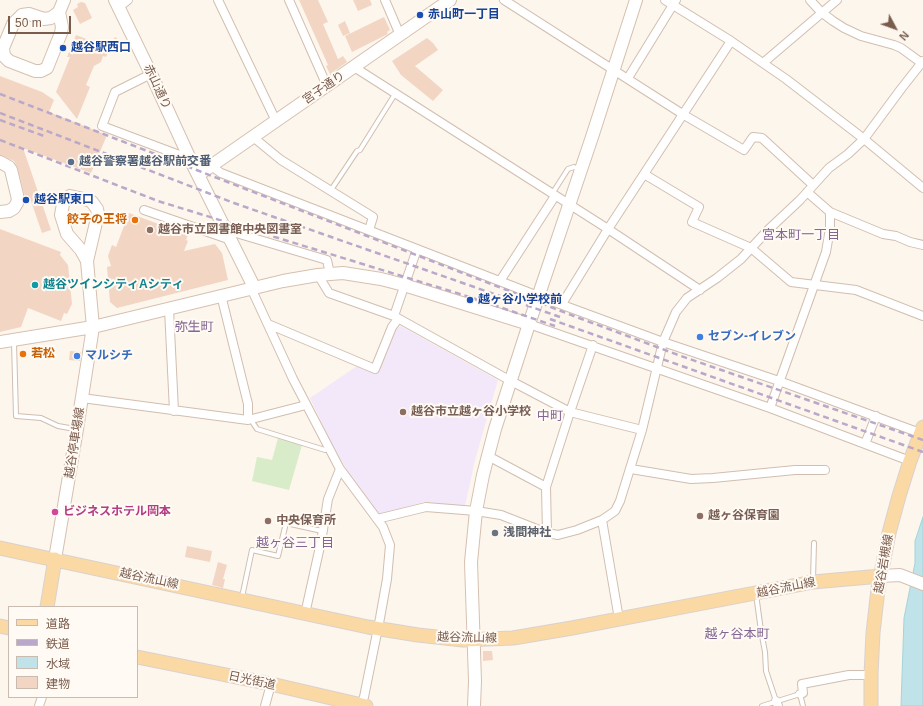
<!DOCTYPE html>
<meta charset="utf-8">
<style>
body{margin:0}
#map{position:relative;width:923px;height:706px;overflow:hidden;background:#fdf6ec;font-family:Helvetica,"Noto Sans JP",sans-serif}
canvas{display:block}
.legend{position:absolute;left:8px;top:606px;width:130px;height:92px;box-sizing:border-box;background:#fffaf3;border:1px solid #cabbb1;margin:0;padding:5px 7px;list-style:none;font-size:12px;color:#7a5c4d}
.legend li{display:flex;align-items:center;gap:8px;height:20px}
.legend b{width:20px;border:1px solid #cabbb1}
.north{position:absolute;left:875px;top:8px;width:40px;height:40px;-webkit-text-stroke:3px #fffaf3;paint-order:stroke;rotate:131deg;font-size:11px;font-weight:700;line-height:16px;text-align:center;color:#7a5c4d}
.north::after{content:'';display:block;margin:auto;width:14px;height:18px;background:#7a5c4d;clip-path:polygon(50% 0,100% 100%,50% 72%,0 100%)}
.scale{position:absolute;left:8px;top:16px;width:63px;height:18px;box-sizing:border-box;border:2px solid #7a5c4d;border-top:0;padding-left:5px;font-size:12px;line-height:14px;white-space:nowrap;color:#7a5c4d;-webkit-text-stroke:3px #fffaf3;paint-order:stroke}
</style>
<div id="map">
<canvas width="923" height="706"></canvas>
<ul class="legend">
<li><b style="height:5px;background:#fbd9a5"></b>道路</li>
<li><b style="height:5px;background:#b9a8c9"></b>鉄道</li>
<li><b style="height:11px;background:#bfe3e8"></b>水域</li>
<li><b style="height:11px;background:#f3d5c3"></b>建物</li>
</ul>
<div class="north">N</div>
<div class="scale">50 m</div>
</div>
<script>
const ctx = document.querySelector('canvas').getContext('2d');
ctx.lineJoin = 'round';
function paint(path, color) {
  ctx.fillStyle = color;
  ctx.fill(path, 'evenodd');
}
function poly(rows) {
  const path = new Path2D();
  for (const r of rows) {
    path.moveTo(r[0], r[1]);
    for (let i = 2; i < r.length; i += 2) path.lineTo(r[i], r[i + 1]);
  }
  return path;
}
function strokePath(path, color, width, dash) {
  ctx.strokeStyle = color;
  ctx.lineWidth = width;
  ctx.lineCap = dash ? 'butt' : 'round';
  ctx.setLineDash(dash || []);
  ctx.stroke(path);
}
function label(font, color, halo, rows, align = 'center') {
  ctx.font = font + ' Helvetica,"Noto Sans JP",sans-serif';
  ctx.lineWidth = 4;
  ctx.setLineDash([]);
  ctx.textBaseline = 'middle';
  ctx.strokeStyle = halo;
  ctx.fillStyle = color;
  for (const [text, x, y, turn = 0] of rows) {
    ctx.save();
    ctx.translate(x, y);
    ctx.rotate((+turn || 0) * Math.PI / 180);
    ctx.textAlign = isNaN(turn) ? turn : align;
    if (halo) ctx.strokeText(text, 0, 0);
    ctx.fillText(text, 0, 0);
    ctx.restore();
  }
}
const education = poly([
 [401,326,498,380,475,460,465,506,424,502,378,515,350,475,331,443,310,398,357,366,377,372,396,327]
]);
const green = poly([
 [278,438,302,445,289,490,252,481,257,457,272,460]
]);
const water = poly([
 [923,517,923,706,901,706,904,618,915,563,915,541,923,517]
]);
const building = poly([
 [299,0,318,0,328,22,323,24,338,59,343,56,347,62,330,74,326,66,328,65],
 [353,0,370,0,372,5,358,11],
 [81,2,85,3,92,18,80,24,73,10,78,7,77,4],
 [384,17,390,30,387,32,388,34,352,52,345,36],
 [345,21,350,33,343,36,338,25],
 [76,35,110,48,106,57,103,56,101,62,94,66,86,85,90,87,77,119,56,92,70,57,67,57],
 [116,37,124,50,118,54,110,41],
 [427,38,433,43,438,50,415,66,443,90,433,101,401,75,392,61],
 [0,76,42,92,54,100,49,112,107,135,91,173,23,148,51,230,42,233,31,201,25,203,25,197,17,166,14,161,0,155],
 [129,213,188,235,186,240,188,241,184,251,215,244,222,253,228,280,117,308,110,302,107,267,111,266,108,256,112,245,116,247],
 [0,229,61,252,60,255,68,265,72,304,67,314,64,313,61,321,28,308,21,327,0,332],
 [70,351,81,352,80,361,69,360],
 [187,546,212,551,210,562,185,557],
 [218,562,227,565,223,579,225,579,223,588,212,585],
 [483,651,492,651,493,660,483,661]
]);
const lane = poly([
 [331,190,357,151,360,150,395,94],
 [552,194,568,169,574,167,579,169],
 [14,342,16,416,41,418,58,426,75,429],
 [251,420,257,429,325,450,328,448],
 [813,580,814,543],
 [756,594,761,631,765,652,766,671,776,701],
 [242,597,252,550,278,556,286,523,322,531],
 [762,706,800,694,803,706]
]);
const street = poly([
 [218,0,276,121],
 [289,0,327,86],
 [385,0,400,35],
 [504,0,684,115,744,150,753,137,762,138,813,185],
 [665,0,731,41,786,79,864,139,923,188],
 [810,0,821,12,833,21,844,28,861,36,894,45,901,48,923,64],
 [119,7,128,0],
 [763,63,837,0],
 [354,67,608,229,700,290],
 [151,74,115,92,102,126,190,159],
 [628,78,676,0],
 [253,137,281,160,373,217,369,230],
 [211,166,221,173,538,296,663,342,779,381,920,433],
 [644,174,699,207,692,222,751,248,791,282,856,290,923,316],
 [807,192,830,212,883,234,896,236,910,242,923,245],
 [144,210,231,240],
 [226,230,327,260,330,274],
 [318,275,329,293,394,316,511,381,570,412,642,430],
 [500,281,555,196],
 [251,288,293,379,340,469,383,527,390,545,387,579,380,618,364,697,360,706],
 [221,295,248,404,248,420],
 [562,304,608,229,731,41],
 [169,309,174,411],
 [394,316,417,249],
 [268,324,375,369,392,327,398,319],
 [529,324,770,408,910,461],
 [82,398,248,420,306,405],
 [770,408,826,252,830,228,830,212],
 [865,444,876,416],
 [488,456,546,487],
 [631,469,691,479,713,478,795,470,825,470],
 [377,519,426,507,476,511,501,515,547,533,558,535,577,530,602,520,615,511,620,501,642,430,663,342,676,312,687,298,717,278,741,259,768,230,800,200,829,168,848,154,864,139,901,89,923,61],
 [602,520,619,619],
 [547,533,546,487,570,412,593,345],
 [305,614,321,542,328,499,340,469],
 [800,694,803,693,802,684,849,675,871,675],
 [776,701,778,706],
 [39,706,42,697],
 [265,706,271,684]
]);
const secondary = poly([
 [115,0,151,74,190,159,254,287],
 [59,12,62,27,61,33,47,68,41,71,35,71,9,61,4,56,3,48,13,24,22,15,29,14,44,19,51,18,59,12,64,0],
 [0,162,9,167,11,170,18,199,17,203,14,208,9,211,0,212],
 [198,175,450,0],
 [0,342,93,327,283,281,318,275,343,273,381,279,404,285,529,324],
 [55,559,77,429,93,327,87,261,81,250,67,234,61,215,63,204,66,199,70,196,88,200,92,202,97,209,98,214,87,261],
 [881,576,900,575,923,584],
 [474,706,475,681,471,562,476,511,483,475,495,429,529,324,592,137,636,0]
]);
const primary = poly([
 [0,548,368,627,418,635,463,640,513,638,572,628,813,582,881,576],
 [47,607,55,559],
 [0,626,9,628],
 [137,657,271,684,366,706],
 [871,706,871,675,873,633,878,589,889,533,899,496,910,461,923,427]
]);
const rail = poly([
 [0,94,579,318,681,356,923,440],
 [0,113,234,203,560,317],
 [0,120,44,136],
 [0,140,158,201,473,298,555,326],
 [550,319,923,452]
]);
const markers = [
 [420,15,4,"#1a4fb4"],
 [63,48,4,"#1a4fb4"],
 [71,162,4,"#5c6f8a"],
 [26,200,4,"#1a4fb4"],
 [135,220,4,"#e8710a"],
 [150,230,4,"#8d6e63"],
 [35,285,4,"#0f9aa8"],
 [470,300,4,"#1a4fb4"],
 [700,337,4,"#3f7fe0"],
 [23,354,4,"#e8710a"],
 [77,356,4,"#3f7fe0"],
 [403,412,4,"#8d6e63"],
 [55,512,4,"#d1479c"],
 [700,516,4,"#8d6e63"],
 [268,521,4,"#8d6e63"],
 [495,533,4,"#6b7280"]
];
const transitNames = [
 ["赤山町一丁目",428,15],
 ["越谷駅西口",71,48],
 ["越谷駅東口",34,200],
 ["越ヶ谷小学校前",478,300]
];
const streetNames = [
 ["赤山通り",157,87,65],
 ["宮子通り",324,88,-34],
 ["越谷停車場線",75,443,-81],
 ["越谷岩槻線",884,564,-80],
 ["越谷流山線",149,579,12],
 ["越谷流山線",786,588,-11],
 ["越谷流山線",467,638,1],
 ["日光街道",252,681,12]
];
const serviceNames = [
 ["越谷警察署越谷駅前交番",79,162]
];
const foodNames = [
 ["餃子の王将",127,220],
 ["若松",31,354,"left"]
];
const educationNames = [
 ["越谷市立図書館中央図書室",158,230],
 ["越谷市立越ヶ谷小学校",411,412],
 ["越ヶ谷保育園",708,516],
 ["中央保育所",276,521]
];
const cultureNames = [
 ["越谷ツインシティAシティ",43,285]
];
const shopNames = [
 ["セブン-イレブン",708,337],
 ["マルシチ",85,356]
];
const hotelNames = [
 ["ビジネスホテル岡本",63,512]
];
const worshipNames = [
 ["浅間神社",503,533]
];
const neighbourhoodNames = [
 ["宮本町一丁目",801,235],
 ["弥生町",194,327],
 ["中町",550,416],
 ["越ヶ谷三丁目",295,543],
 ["越ヶ谷本町",737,634]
];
paint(education, '#f3e8fa');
paint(green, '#d8ecc9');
paint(water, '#bfe3e8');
strokePath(water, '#a5d3da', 1);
paint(building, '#f3d5c3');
strokePath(lane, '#d1beb0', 6);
strokePath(street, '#d1beb0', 10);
strokePath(secondary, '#d6c0b0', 14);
strokePath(primary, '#dad1cd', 15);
strokePath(lane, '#fff', 4);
strokePath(street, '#fff', 8);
strokePath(secondary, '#fff', 12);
strokePath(primary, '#fbd9a5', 13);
strokePath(rail, '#b9a8c9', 2.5, [6, 4]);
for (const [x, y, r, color] of markers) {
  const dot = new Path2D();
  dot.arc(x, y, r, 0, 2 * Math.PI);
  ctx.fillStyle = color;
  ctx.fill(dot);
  strokePath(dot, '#fffaf3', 1.5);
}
label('bold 12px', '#164399', '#fffaf3', transitNames, 'left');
label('12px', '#7a5c4d', '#fffaf3', streetNames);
label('bold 12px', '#4e5e75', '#fffaf3', serviceNames, 'left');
label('bold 12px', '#c56008', '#fffaf3', foodNames, 'right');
label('bold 12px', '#785e54', '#fffaf3', educationNames, 'left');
label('bold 12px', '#0d838f', '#fffaf3', cultureNames, 'left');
label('bold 12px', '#366cbe', '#fffaf3', shopNames, 'left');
label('bold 12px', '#b23c85', '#fffaf3', hotelNames, 'left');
label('bold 12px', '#5b616d', '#fffaf3', worshipNames, 'left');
label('13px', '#846695', '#fffaf3', neighbourhoodNames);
</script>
